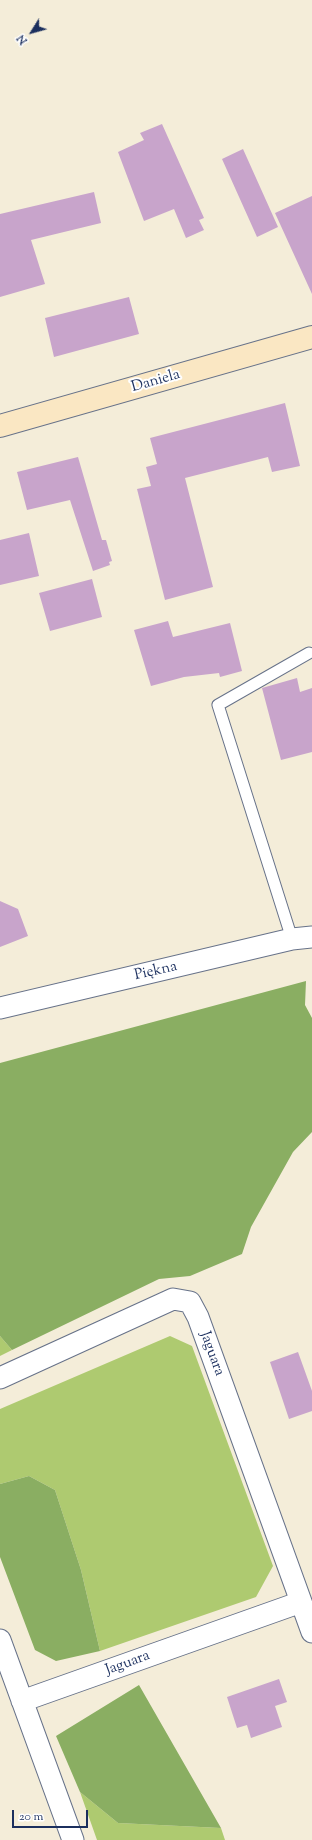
<!DOCTYPE html>
<meta charset="utf-8">
<style>
body{margin:0}
#map{position:relative;width:312px;height:1840px;overflow:hidden;background:#f4edd9;font-family:"Sorts Mill Goudy",serif}
canvas{display:block}
.north{position:absolute;left:12px;top:12px;width:40px;height:40px;-webkit-text-stroke:3px #fff;paint-order:stroke;rotate:233deg;font-size:11px;font-weight:700;line-height:16px;text-align:center;color:#1b2f5e}
.north::after{content:'';display:block;margin:auto;width:14px;height:18px;background:#1b2f5e;clip-path:polygon(50% 0,100% 100%,50% 72%,0 100%)}
.scale{position:absolute;left:12px;top:1810px;width:76px;height:18px;box-sizing:border-box;border:2px solid #1b2f5e;border-top:0;padding-left:5px;font-size:12px;line-height:14px;white-space:nowrap;color:#1b2f5e;-webkit-text-stroke:3px #fff;paint-order:stroke}
</style>
<div id="map">
<canvas width="312" height="1840"></canvas>
<div class="north">N</div>
<div class="scale">20 m</div>
</div>
<script>
const ctx = document.querySelector('canvas').getContext('2d');
ctx.lineJoin = 'round';
function paint(path, color) {
  ctx.fillStyle = color;
  ctx.fill(path, 'evenodd');
}
function poly(rows) {
  const path = new Path2D();
  for (const r of rows) {
    path.moveTo(r[0], r[1]);
    for (let i = 2; i < r.length; i += 2) path.lineTo(r[i], r[i + 1]);
  }
  return path;
}
function strokePath(path, color, width, dash) {
  ctx.strokeStyle = color;
  ctx.lineWidth = width;
  ctx.lineCap = dash ? 'butt' : 'round';
  ctx.setLineDash(dash || []);
  ctx.stroke(path);
}
function label(font, color, halo, rows, align = 'center') {
  ctx.font = font + ' "Sorts Mill Goudy",serif';
  ctx.lineWidth = 4;
  ctx.setLineDash([]);
  ctx.textBaseline = 'middle';
  ctx.strokeStyle = halo;
  ctx.fillStyle = color;
  for (const [text, x, y, turn = 0] of rows) {
    ctx.save();
    ctx.translate(x, y);
    ctx.rotate((+turn || 0) * Math.PI / 180);
    ctx.textAlign = isNaN(turn) ? turn : align;
    if (halo) ctx.strokeText(text, 0, 0);
    ctx.fillText(text, 0, 0);
    ctx.restore();
  }
}
const green = poly([
 [0,1336,12,1350,0,1356],
 [170,1336,192,1346,273,1566,256,1597,100,1651,81,1570,55,1490,29,1476,0,1484,0,1409],
 [80,1792,118,1823,221,1828,225,1840,97,1840]
]);
const forest = poly([
 [306,981,305,1005,312,1018,312,1132,293,1152,251,1227,242,1254,190,1276,159,1279,12,1350,0,1336,0,1063],
 [29,1476,55,1490,81,1570,100,1651,56,1661,35,1650,0,1557,0,1484],
 [139,1685,221,1828,118,1823,80,1792,56,1736]
]);
const building = poly([
 [162,124,204,218,199,220,204,230,186,238,174,209,144,221,118,152,144,140,140,133],
 [243,149,278,227,257,237,222,159],
 [94,192,101,223,31,240,45,284,0,297,0,214],
 [312,196,312,294,275,213],
 [129,297,139,334,54,357,45,318],
 [285,403,300,466,272,472,268,457,185,478,213,587,165,600,137,489,151,486,146,467,157,464,150,438],
 [78,457,102,540,106,540,112,561,109,562,110,565,93,571,70,500,27,510,17,472],
 [29,533,39,576,0,585,0,540],
 [92,579,102,617,50,631,39,593],
 [168,621,173,637,230,623,242,671,220,677,219,673,184,677,151,686,134,630],
 [297,678,300,692,312,688,312,752,281,760,262,688],
 [0,901,18,909,28,936,0,947],
 [298,1352,312,1391,312,1411,289,1419,270,1362],
 [279,1679,287,1702,275,1706,282,1727,251,1738,247,1725,237,1728,227,1697]
]);
const lane = poly([
 [292,939,218,705,309,653]
]);
const street = poly([
 [0,1008,292,939,312,937],
 [0,1378,173,1299,190,1302,198,1317,312,1632],
 [0,1640,73,1840],
 [22,1701,301,1602]
]);
const secondary = poly([
 [0,426,312,337]
]);
const streetNames = [
 ["Daniela",156,382,-16],
 ["Piękna",156,972,-13],
 ["Jaguara",211,1354,70],
 ["Jaguara",128,1664,-20]
];
paint(green, '#aeca70');
paint(forest, '#8aae62');
paint(building, '#c8a4cb');
strokePath(lane, '#677289', 13);
strokePath(street, '#677289', 23);
strokePath(secondary, '#677289', 24);
strokePath(lane, '#fff', 11);
strokePath(street, '#fff', 21);
strokePath(secondary, '#fae7c3', 22);
label('15px', '#1b2f5e', '#fff', streetNames);
</script>
